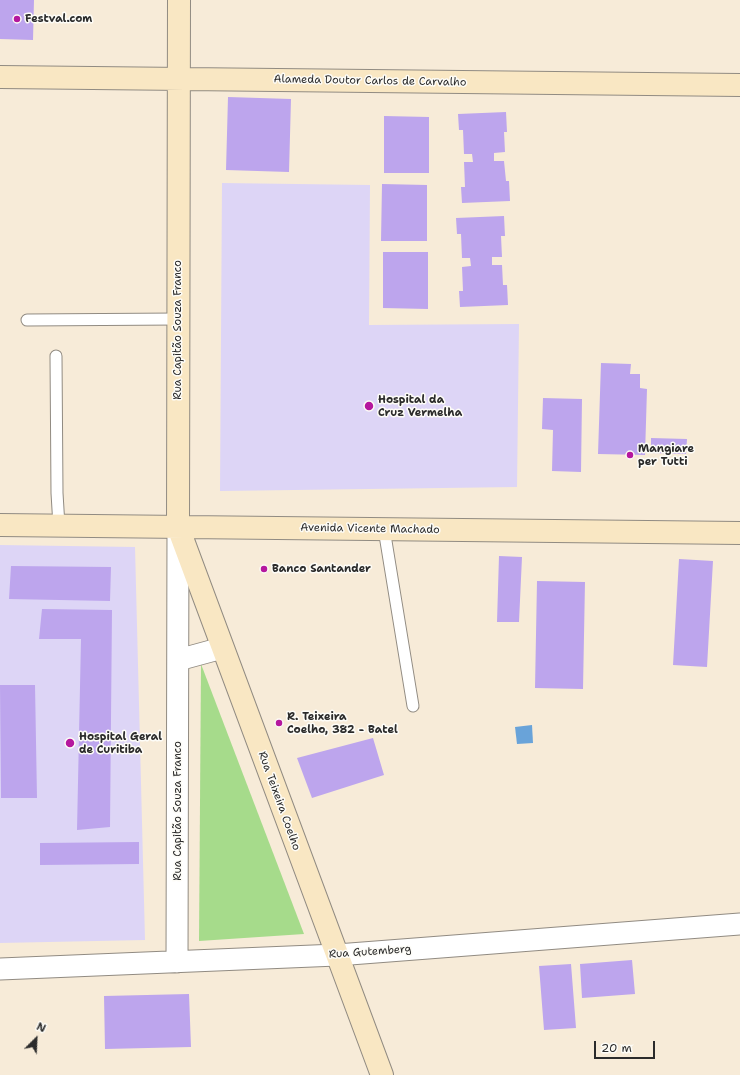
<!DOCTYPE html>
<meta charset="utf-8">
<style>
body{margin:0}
#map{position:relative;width:740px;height:1075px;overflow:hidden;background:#f7ebd8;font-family:"Shantell Sans",sans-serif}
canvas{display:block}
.north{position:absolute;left:16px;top:1019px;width:40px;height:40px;-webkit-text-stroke:3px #fdfcf7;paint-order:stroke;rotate:24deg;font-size:11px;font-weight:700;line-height:16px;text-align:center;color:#2b2b2b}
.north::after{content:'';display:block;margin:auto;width:14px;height:18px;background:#2b2b2b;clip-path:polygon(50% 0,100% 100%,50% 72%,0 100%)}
.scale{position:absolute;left:594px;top:1041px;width:61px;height:18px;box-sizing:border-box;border:2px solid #2b2b2b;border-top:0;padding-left:5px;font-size:12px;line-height:14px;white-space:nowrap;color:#2b2b2b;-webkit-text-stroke:3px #fdfcf7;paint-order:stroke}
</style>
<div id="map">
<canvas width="740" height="1075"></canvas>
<div class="north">N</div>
<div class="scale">20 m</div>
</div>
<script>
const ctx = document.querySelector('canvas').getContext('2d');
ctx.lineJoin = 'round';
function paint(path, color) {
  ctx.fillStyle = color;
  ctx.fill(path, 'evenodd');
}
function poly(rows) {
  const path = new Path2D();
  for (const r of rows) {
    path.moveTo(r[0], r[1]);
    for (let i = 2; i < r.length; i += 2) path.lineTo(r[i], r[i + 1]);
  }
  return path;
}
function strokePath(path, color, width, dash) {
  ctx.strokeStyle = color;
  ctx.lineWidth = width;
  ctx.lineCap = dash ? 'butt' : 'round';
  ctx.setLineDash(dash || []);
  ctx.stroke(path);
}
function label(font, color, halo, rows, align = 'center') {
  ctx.font = font + ' "Shantell Sans",sans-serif';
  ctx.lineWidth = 3;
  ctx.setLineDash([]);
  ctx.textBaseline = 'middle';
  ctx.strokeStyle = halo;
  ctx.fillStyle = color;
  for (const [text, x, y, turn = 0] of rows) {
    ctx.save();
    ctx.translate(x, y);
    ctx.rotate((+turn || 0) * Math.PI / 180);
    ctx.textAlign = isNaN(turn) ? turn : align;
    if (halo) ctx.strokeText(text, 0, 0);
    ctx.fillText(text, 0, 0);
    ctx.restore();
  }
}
const built = poly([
 [222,183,370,185,369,325,519,324,517,487,220,491],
 [0,545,135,547,145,940,0,943]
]);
const green = poly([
 [201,664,304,934,199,941]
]);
const water = poly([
 [532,725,533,743,517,744,515,727]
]);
const building = poly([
 [0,0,34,0,33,40,0,39],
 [228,97,291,99,289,172,226,170],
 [506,112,507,132,504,132,505,152,494,153,494,161,504,161,506,181,509,181,510,201,462,203,461,187,465,187,464,162,473,162,472,154,464,154,463,130,459,130,458,114],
 [384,116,429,117,429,173,384,173],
 [382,184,427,185,427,241,381,241],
 [504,216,505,236,501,236,502,257,492,257,492,265,502,265,503,285,507,285,508,305,460,307,459,291,463,291,462,267,471,266,470,258,462,258,461,234,457,234,456,218],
 [383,252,428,252,428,309,383,308],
 [601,363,631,364,630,374,640,374,640,388,647,389,645,455,598,454],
 [543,398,582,399,581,472,552,471,553,430,542,429],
 [651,438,687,439,686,454,651,453],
 [499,556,522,557,519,622,497,622],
 [679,559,713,561,707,667,673,665],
 [11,566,111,567,110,601,9,599],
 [537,581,585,582,583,689,535,688],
 [42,609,112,610,110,827,77,830,81,639,39,639],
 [0,685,35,685,37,798,1,798],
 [373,738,384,775,312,798,297,758],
 [139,842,139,864,40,865,40,843],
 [632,960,635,994,582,998,580,964],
 [571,964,576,1028,544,1030,539,966],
 [189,994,191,1047,105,1049,104,996]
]);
const lane = poly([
 [27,320,178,319],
 [56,356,57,493,59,526],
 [384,529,413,706]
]);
const street = poly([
 [178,660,222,648],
 [177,962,178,529],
 [0,969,337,955,740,924]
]);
const secondary = poly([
 [179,0,178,527,382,1075],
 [0,77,740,85],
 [0,525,740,533]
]);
const markers = [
 [17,19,4,"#b5179e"],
 [369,406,5,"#b5179e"],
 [630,455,4,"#b5179e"],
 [264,569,4,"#b5179e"],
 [279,723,4,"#b5179e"],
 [70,743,5,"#b5179e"]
];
const poiNames = [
 ["Festval.com",25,19],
 ["Hospital da",378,400],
 ["Cruz Vermelha",378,413],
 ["Mangiare",638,449],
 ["per Tutti",638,462],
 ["Banco Santander",272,569],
 ["R. Teixeira",287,717],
 ["Coelho, 382 - Batel",287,730],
 ["Hospital Geral",79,737],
 ["de Curitiba",79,750]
];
const streetNames = [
 ["Alameda Doutor Carlos de Carvalho",370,81,1],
 ["Rua Capitão Souza Franco",178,330,-90],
 ["Avenida Vicente Machado",370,529,1],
 ["Rua Teixeira Coelho",279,801,70],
 ["Rua Capitão Souza Franco",178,811,-90],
 ["Rua Gutemberg",370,952,-4]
];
paint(built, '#ddd5f6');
paint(green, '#a6db8b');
paint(water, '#69a3d9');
paint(building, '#bda5ed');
strokePath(lane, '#918b82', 13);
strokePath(street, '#918b82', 23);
strokePath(secondary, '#918b82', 24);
strokePath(lane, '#fff', 11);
strokePath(street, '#fff', 21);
strokePath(secondary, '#f9e7c3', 22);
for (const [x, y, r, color] of markers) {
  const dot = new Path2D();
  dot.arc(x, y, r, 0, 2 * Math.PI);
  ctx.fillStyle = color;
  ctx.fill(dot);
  strokePath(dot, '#fdfcf7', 1.5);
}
label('bold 11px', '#2b2b2b', '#fdfcf7', poiNames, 'left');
label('11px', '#2b2b2b', '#fdfcf7', streetNames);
</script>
